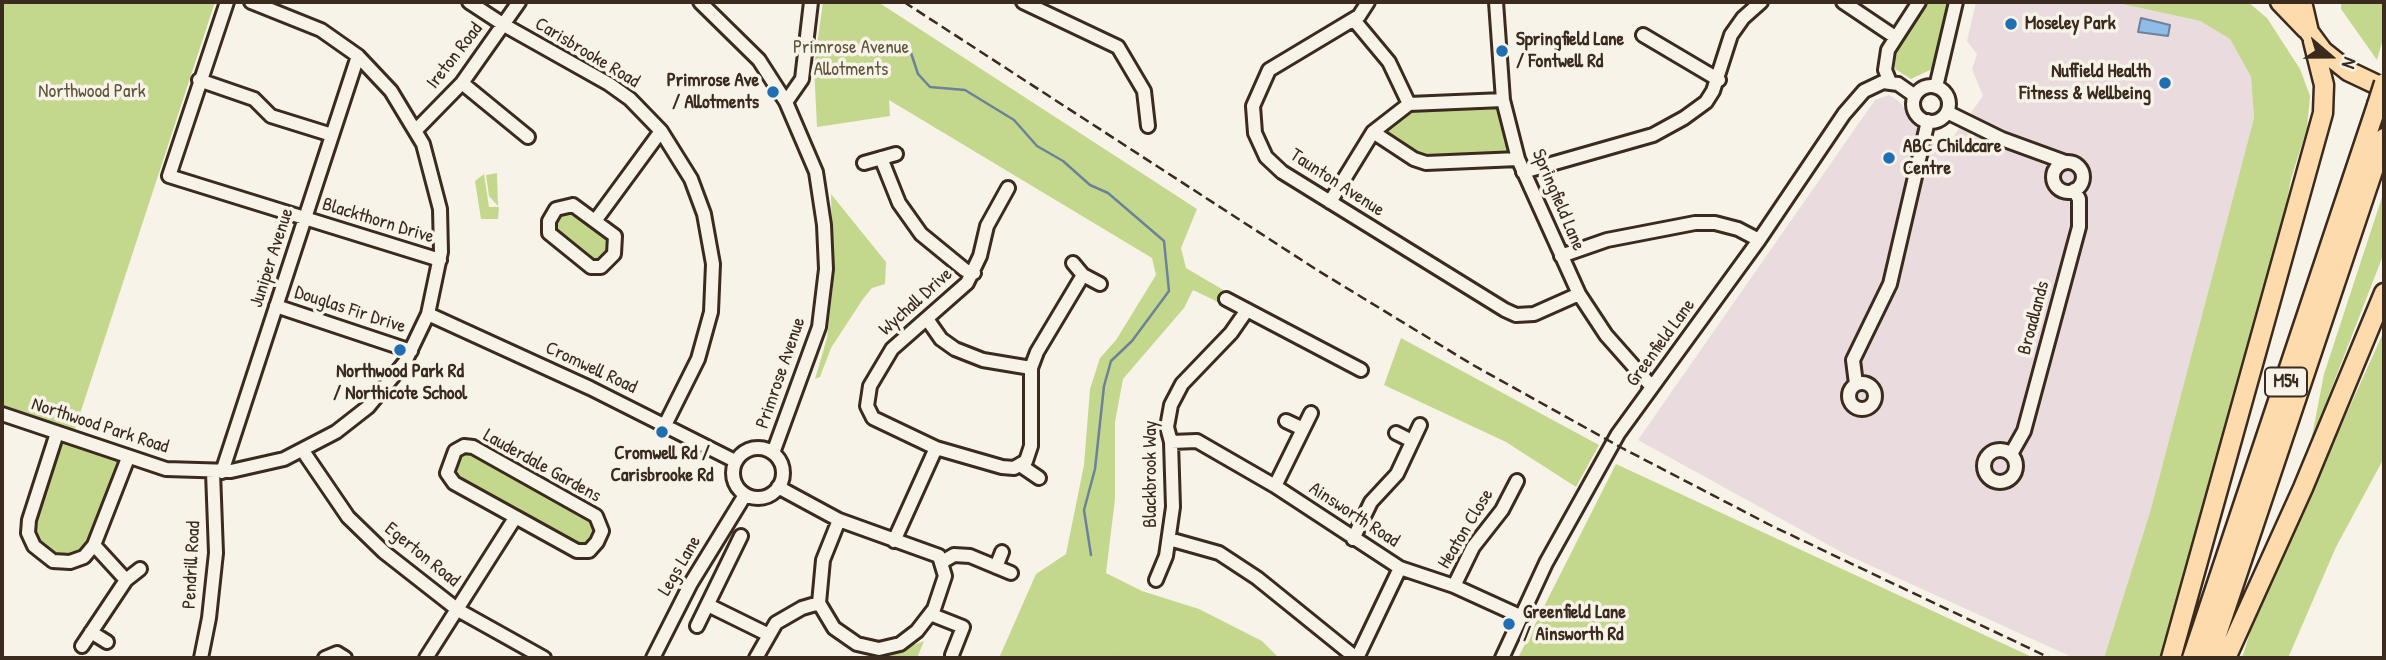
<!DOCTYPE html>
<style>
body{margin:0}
#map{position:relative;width:2386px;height:660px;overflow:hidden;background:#f7f3e8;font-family:"Patrick Hand",sans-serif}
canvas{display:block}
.frame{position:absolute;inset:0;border:4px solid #3b2a1e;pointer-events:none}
.north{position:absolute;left:2295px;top:21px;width:70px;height:70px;-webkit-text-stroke:5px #f7f3e8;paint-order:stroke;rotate:110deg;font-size:19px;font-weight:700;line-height:28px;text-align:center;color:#3b2a1e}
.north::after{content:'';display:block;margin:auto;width:24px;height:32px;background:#3b2a1e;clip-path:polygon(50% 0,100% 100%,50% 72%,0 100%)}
</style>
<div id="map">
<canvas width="2386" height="660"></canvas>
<div class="frame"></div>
<div class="north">N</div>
</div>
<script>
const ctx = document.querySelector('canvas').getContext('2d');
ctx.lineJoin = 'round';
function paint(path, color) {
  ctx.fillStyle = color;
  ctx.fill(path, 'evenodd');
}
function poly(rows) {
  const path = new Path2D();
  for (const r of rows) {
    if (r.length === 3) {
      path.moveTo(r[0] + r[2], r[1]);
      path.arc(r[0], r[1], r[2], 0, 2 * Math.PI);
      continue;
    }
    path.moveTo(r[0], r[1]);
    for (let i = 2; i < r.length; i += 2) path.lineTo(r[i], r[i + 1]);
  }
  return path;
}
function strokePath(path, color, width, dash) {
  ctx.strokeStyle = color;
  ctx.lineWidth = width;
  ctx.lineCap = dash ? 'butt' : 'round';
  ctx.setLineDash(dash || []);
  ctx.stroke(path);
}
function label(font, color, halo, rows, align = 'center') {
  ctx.font = font + ' "Patrick Hand",sans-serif';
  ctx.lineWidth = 7;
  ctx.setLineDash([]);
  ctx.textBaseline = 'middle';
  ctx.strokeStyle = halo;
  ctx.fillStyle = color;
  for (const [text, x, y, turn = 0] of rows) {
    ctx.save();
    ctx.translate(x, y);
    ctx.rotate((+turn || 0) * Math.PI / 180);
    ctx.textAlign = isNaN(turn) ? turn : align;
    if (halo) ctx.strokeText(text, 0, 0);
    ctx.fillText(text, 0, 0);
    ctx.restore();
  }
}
const built = poly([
 [1976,2,2113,2,2200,21,2230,39,2251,77,2254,118,2150,512,2104,658,2074,658,1845,554,1638,440,1875,100,1889,95,1899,101,1922,132,1948,144,1983,96,1972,69,1977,54,1967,41]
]);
const green = poly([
 [2,2,215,2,75,429,2,405],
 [823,2,878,2,1197,209,1181,248,1186,268,1225,291,1218,302,1193,290,1184,308,1123,379,1115,422,1115,499,1106,573,1142,591,1199,609,1262,641,1279,658,999,658,1036,574,1066,554,1084,465,1090,389,1100,358,1116,340,1156,275,1152,258,889,100,890,116,817,127,814,66],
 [1923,2,1947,2,1932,69,1911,79,1895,69,1896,38],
 [2113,2,2248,2,2267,18,2300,69,2310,96,2307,128,2291,179,2276,259,2176,613,2160,658,2104,658,2150,512,2254,118,2251,77,2230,39,2200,21],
 [2341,2,2384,2,2384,35,2377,60,2341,9],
 [1497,104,1511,159,1416,157,1378,132,1411,106],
 [497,173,498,206,489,196,486,175],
 [484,174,489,207,499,207,498,219,481,219,475,181],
 [2384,191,2384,253,2311,441,2324,374],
 [831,194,886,262,885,284,872,288,863,299,831,348,820,377,815,379,827,338,833,285],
 [568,211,595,226,612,242,613,251,600,264,585,259,553,233,554,220,560,213],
 [2384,331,2384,458,2336,547,2288,658,2242,658,2256,614],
 [1401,338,1599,445,1576,487,1506,442,1384,385],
 [60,441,118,461,92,539,83,549,62,556,42,547,34,529,34,519],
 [464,452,474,454,595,521,598,530,589,545,582,545,456,478,456,460],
 [1616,464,2034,658,1518,658],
 [924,641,917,658,885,658,886,656]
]);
const water = poly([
 [2141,18,2170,25,2168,36,2138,32,2141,18]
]);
const stream = poly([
 [911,53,918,74,930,87,965,90,1014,120,1037,146,1063,161,1090,185,1108,193,1164,241,1169,291,1132,341,1111,361,1104,386,1095,469,1084,510,1091,555],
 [1115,658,1115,657]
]);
const minor = poly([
 [227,2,169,176,440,260],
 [469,2,504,25,609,84,630,99,661,131,691,179,704,214,713,264,711,312,698,359,665,425],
 [700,2,759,60,786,102,816,172,824,225,826,269,819,327,773,453],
 [1023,2,1118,47,1144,91,1148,126],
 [1368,2,1359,16,1269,70,1253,106,1255,133,1266,157,1282,172,1505,310,1516,315,1534,314,1579,294],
 [1496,2,1503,100,1518,159,1579,294,1606,335,1652,387],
 [1843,2,1895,37],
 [1354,20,1389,62,1409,104],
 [1643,35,1719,80],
 [199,80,254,99,271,116,332,135],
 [1890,82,1885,70,1888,50,1919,2],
 [462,83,528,137],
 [1931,104,18],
 [1936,87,1956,2],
 [786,102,802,79,811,2],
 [1947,112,2002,139,2065,162],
 [416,130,462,83,519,2],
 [1373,132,1414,159,1426,163,1518,159],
 [881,158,899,203,921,234,965,270,974,273],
 [2068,177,15],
 [864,163,896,154],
 [1523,172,1653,135,1684,118,1706,102,1713,91,1731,35,1743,18,1761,2],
 [1330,202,1373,132,1409,104,1503,100],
 [573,205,615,236,614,254,601,267,591,267,549,233,549,221,556,209,573,205],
 [595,221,661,131],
 [1561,256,1607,240,1695,223,1715,223,1738,229,1759,240],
 [1073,263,1083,275,1100,284],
 [1226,299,1361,370],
 [276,306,411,351],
 [428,314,590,388,735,461],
 [927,319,941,339,955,349,983,360,1031,368],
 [1862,396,13],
 [1856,384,1853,360,1890,284,1928,121],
 [2,414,166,469,231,471,284,459,336,432,368,407,405,362,428,314,441,252,440,209,423,144,391,91,358,56,321,30,251,2],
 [1286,421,1303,429],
 [57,433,29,520,28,533,34,546,53,561,70,562,84,557,94,545,128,458],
 [1396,433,1412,441],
 [1171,442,1197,441,1275,486,1400,568,1454,586,1522,617],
 [464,446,473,447,596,516,602,531,597,542,589,551,577,551,454,483,447,473,455,451,464,446],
 [936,448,1002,467,1014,468,1026,461,1031,446,1031,368,1037,352,1083,275],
 [758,473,25],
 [2000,466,16],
 [303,451,348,517,384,552,458,610,544,658],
 [2011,454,2024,431,2079,227,2079,199,2074,190],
 [1020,465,1039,478],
 [222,472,358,56],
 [1275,486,1311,413],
 [778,487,839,520,939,556,945,576,934,609,917,631,900,644,879,649,857,644,834,628,819,603,823,560,839,520],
 [1169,539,1219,553,1257,578,1356,658],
 [1353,539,1371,502,1397,474,1420,425],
 [894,541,936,448,873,418,867,406,870,386,892,349,967,283,980,256,987,226,1008,188],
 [94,545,126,580],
 [942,562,954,555,970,556,1011,573],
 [996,567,1002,552],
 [1156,580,1166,556,1173,507,1171,442,1167,427,1171,405,1182,384,1231,333,1247,310],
 [1454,586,1473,547,1502,510,1517,481],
 [708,605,767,634],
 [930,614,963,627,952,655],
 [697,626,741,536],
 [91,632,107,642],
 [82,646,126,580,140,569],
 [201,658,209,618,216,553,213,472],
 [325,658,337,653,345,658],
 [426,658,515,518],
 [653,658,691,583,745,495],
 [756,658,776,623,802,608,819,603],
 [1357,658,1400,568],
 [1502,658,1546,563,1618,434,1759,240,1844,114,1864,91,1883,82,1898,84,1915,96]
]);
const highway = poly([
 [2280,2,2306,29],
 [2302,2,2309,32,2323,51,2348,71,2384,88],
 [2171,658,2323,113,2324,85,2313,41],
 [2192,658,2377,105],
 [2209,658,2384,138],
 [2226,658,2303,488,2384,293]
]);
const rail = poly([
 [904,2,1317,270,1473,365,1622,448,1772,526,2050,658]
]);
const highwayBridge = poly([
 [2377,105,2384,83]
]);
const markers = [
 [2011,24,7,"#1f6fb2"],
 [1502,51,7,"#1f6fb2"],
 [2165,83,7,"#1f6fb2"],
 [773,92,7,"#1f6fb2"],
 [1889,158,7,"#1f6fb2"],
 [400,350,7,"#1f6fb2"],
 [662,432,7,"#1f6fb2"],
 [1509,624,7,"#1f6fb2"]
];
const shields = [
 [2286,382,42]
];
const shieldNames = [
 ["M54",2286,382]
];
const poiNames = [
 ["Moseley Park",2025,24],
 ["Springfield Lane",1516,40],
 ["/ Fontwell Rd",1516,62],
 ["Nuffield Health",2151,72,"right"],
 ["Fitness & Wellbeing",2151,94,"right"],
 ["Primrose Ave",759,81,"right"],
 ["/ Allotments",759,103,"right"],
 ["ABC Childcare",1903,147],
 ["Centre",1903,169],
 ["Northwood Park Rd",400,372,"center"],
 ["/ Northicote School",400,394,"center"],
 ["Cromwell Rd /",662,454,"center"],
 ["Carisbrooke Rd",662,476,"center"],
 ["Greenfield Lane",1523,613],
 ["/ Ainsworth Rd",1523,635]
];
const parkNames = [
 ["Primrose Avenue",851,48],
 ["Allotments",851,70],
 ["Northwood Park",92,92]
];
const streetNames = [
 ["Carisbrooke Road",587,53,31],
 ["Ireton Road",455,56,-52],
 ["Taunton Avenue",1337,183,33],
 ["Springfield Lane",1558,200,67],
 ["Blackthorn Drive",378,221,17],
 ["Juniper Avenue",272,258,-72],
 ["Wychall Drive",916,302,-42],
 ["Douglas Fir Drive",350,310,18],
 ["Broadlands",2034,318,-75],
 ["Greenfield Lane",1661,343,-54],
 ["Cromwell Road",591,368,25],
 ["Primrose Avenue",781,373,-71],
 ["Northwood Park Road",100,426,18],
 ["Lauderdale Gardens",542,466,29],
 ["Blackbrook Way",1151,474,-90],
 ["Ainsworth Road",1354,515,33],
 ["Heaton Close",1466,529,-59],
 ["Egerton Road",422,555,39],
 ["Pendrill Road",192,565,-87],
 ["Legs Lane",680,566,-60]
];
paint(built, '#eadbdf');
paint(green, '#c4d88d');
paint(water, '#8fbde9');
strokePath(water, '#6d8298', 2);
strokePath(stream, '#6d8298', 2.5);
strokePath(minor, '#3b2a1e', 18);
strokePath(highway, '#3b2a1e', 23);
strokePath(minor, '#f7f3e8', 12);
strokePath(highway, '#fedbac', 18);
strokePath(rail, '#3b2a1e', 2.5, [10, 5]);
strokePath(highwayBridge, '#3b2a1e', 23, []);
strokePath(highwayBridge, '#fedbac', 18);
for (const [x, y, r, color] of markers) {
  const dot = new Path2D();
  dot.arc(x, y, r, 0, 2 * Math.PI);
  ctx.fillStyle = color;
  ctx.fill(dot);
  strokePath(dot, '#f7f3e8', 2.5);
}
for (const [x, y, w] of shields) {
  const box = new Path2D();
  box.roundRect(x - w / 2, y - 14.5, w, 29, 5);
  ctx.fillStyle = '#f7f3e8';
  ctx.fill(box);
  strokePath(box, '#3b2a1e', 2);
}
label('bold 18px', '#3b2a1e', null, shieldNames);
label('bold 19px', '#3b2a1e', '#f7f3e8', poiNames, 'left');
label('19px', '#5d563a', '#f7f3e8', parkNames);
label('19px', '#3b2a1e', '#f7f3e8', streetNames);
</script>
